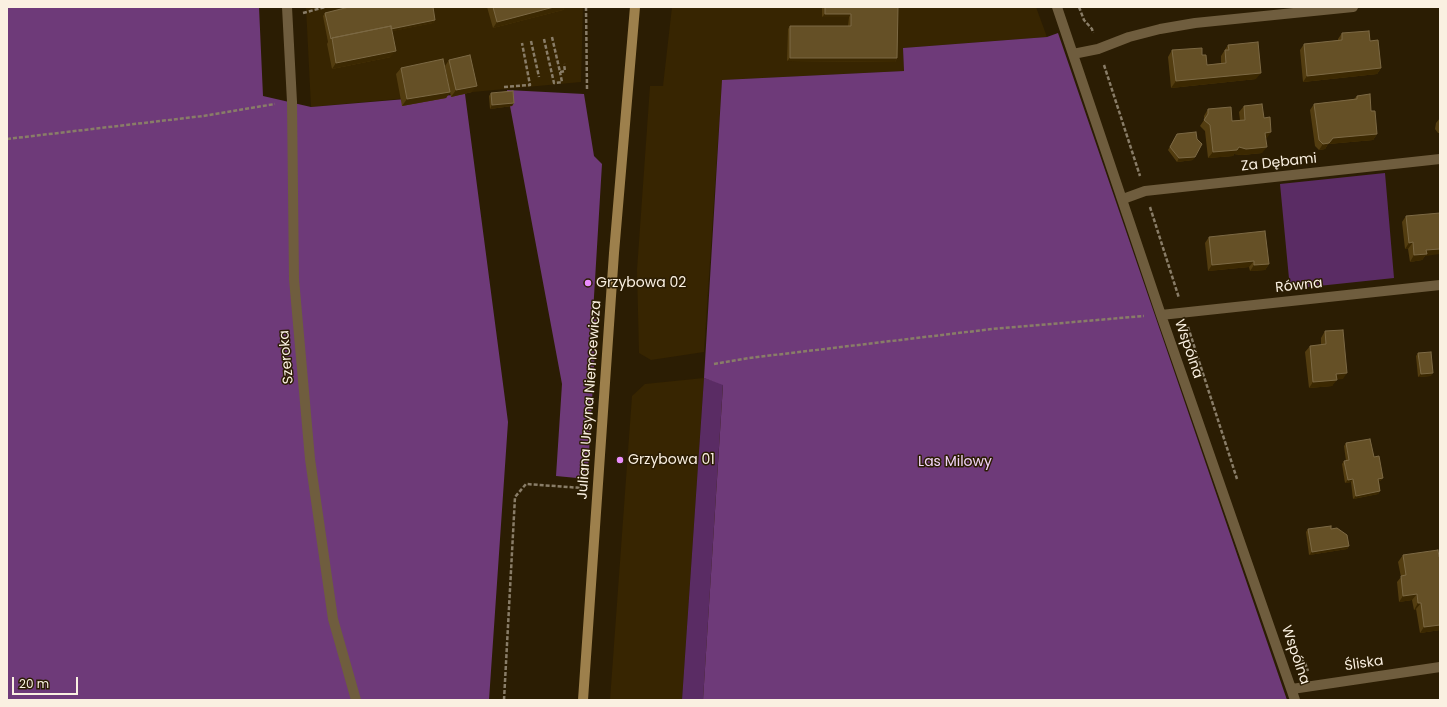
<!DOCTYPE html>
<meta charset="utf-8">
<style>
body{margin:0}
#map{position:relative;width:1447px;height:707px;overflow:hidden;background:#2b1d03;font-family:Poppins,sans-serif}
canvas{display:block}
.frame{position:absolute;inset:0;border:8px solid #faf0e1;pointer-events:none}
.scale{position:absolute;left:12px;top:677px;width:66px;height:18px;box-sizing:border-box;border:2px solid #faf0e1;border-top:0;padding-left:5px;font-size:12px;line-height:14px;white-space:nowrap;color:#faf0e1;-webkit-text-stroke:3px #2b1d03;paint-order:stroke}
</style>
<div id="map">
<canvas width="1447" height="707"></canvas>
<div class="frame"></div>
<div class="scale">20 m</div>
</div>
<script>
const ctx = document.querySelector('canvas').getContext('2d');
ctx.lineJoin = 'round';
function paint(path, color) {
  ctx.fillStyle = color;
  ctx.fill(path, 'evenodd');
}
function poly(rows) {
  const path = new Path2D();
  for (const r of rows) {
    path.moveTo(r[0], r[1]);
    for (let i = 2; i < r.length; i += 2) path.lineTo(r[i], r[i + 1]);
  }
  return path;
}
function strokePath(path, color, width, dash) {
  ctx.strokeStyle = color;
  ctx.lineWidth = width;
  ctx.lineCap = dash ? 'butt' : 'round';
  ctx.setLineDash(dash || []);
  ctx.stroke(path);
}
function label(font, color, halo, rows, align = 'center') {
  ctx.font = font + ' Poppins,sans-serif';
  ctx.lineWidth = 3;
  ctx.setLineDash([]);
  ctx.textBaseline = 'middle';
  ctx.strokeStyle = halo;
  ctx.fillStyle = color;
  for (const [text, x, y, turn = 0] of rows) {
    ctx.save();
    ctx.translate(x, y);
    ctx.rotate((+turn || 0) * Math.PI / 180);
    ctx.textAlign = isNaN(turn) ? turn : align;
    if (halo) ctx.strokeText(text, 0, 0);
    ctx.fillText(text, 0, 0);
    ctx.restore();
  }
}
const built = poly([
 [306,7,583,7,581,82,311,107],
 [672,7,1036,7,1047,37,903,48,904,71,722,80,704,352,651,360,639,353,637,270,650,86,663,86],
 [704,378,682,700,610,700,632,396,645,384]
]);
const green = poly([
 [1385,173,1394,278,1290,289,1280,184],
 [704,378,723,384,703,700,682,700]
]);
const forest = poly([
 [7,7,259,7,263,96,311,107,465,94,508,422,489,700,7,700],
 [1058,33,1287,700,703,700,723,385,704,378,722,80,904,71,903,48,1047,37],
 [507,90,584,94,594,156,602,164,593,313,597,314,588,469,577,478,556,476,562,384]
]);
const path = poly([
 [586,7,587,89],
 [1079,7,1084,20,1092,29,1093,33],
 [303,13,325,7],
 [552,37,560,72,565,71,564,64],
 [544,39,554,83,562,82,560,72],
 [531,41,539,77],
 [1104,65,1140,176],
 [504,87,530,85,522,43],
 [7,139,203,116,275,104],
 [1150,207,1179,298],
 [1188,327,1237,479],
 [714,364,749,358,992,329,1144,316],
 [1296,655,1305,663,1308,671],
 [504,700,515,497,526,484,582,488]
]);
const street = poly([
 [287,7,292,102,294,279,310,459,333,619,356,700],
 [1057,7,1161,315,1295,700],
 [1073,54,1098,49,1129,37,1160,29,1195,23,1353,7],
 [1123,199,1145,191,1440,159],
 [1161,315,1440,285],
 [1292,689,1440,667]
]);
const secondary = poly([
 [583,700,614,253,635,7]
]);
const wall = poly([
 [487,7,565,7,563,10,493,28],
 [822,7,898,7,897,58,895,62,787,61,788,29,790,26,848,26,849,17,822,17],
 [325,13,435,20,433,23,392,31,391,57,332,69,327,44,328,42,323,16],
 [1342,33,1370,41,1381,68,1377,74,1303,82,1300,50,1304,44,1338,41,1338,39],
 [1228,45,1256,79,1171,88,1168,57,1172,50,1202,55,1207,65,1221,63,1221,56],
 [449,60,472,92,451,97,445,66],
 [401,68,450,92,446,98,402,106,396,74],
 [491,93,514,103,512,106,490,109,489,96],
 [1357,96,1371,111,1377,134,1373,140,1328,144,1325,149,1319,150,1315,146,1310,110,1314,104,1354,99],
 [1244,106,1264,118,1267,138,1266,138,1262,153,1242,155,1234,154,1233,156,1208,158,1205,131,1200,126,1204,120,1204,116,1208,109,1232,121,1240,120,1239,112],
 [1439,116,1440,116,1440,133,1438,133,1435,129,1436,123,1440,118],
 [1177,134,1193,160,1177,162,1168,150],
 [1406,216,1425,256,1422,260,1410,262,1408,249,1405,249,1402,222],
 [1209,237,1269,264,1265,270,1250,271,1249,267,1208,271,1205,243],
 [1325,331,1343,379,1336,379,1332,386,1309,388,1305,352,1310,346,1321,345,1321,338],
 [1418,353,1431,376,1418,377,1416,356],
 [1346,443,1374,457,1383,478,1380,481,1379,481,1380,491,1378,494,1353,499,1351,482,1345,483,1342,464,1344,461,1346,461,1344,446],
 [1308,529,1331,529,1349,546,1347,549,1309,555,1306,532],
 [1403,555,1439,557,1440,630,1420,633,1416,609,1414,610,1412,600,1399,602,1397,582,1401,577,1398,562]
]);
const shadedWall = poly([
 [554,7,565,7,563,10,493,28,497,22],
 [825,14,851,14,849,17,822,17],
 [435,20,433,23,332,43,332,40],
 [396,51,391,57,332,69,336,63],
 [790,58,897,58,895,62,787,61],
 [1381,68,1377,74,1303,82,1307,76],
 [1261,73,1256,79,1171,88,1176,81],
 [477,86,472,92,451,97,456,90],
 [450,92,446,98,402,106,407,99],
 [514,103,512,106,490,109,492,105],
 [1271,132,1267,138,1261,139,1265,133],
 [1377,134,1373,140,1328,144,1325,149,1319,150,1323,144,1333,138],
 [1239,147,1267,147,1262,153,1242,155,1234,154,1233,156,1208,158,1213,152],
 [1195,157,1193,160,1177,162,1179,158],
 [1413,242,1408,249,1405,249,1409,243],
 [1440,249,1440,254,1425,256,1422,260,1410,262,1414,255,1426,250],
 [1254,261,1249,267,1208,271,1212,265],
 [1269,264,1265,270,1250,271,1254,265],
 [1347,373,1343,379,1332,380,1336,374],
 [1433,373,1431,376,1418,377,1421,374],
 [1337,380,1332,386,1309,388,1313,382],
 [1383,478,1380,481,1376,482,1378,479],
 [1353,479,1351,482,1345,483,1348,480],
 [1380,491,1378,494,1353,499,1356,496],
 [1349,546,1347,549,1309,555,1312,552],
 [1417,594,1412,600,1399,602,1403,596],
 [1418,603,1421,603,1416,609,1414,610],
 [1440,625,1440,630,1420,633,1424,627]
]);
const building = poly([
 [349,7,433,7,435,20,391,29,391,26,332,38,331,39,325,13,349,7],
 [493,7,554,7,497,22,493,7],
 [825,7,898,7,897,58,790,58,790,26,851,26,851,14,825,14,825,7],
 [391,26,396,51,336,63,332,38,391,26],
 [1369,31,1370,41,1378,40,1381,68,1307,76,1304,44,1342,40,1342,33,1369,31],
 [1258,42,1261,73,1176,81,1172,50,1202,48,1202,55,1206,55,1207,65,1226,63,1225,50,1229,50,1228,45,1258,42],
 [470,55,477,86,456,90,449,60,470,55],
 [443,59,450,92,407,99,401,68,443,59],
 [513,91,514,103,492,105,491,93,513,91],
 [1370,94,1371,111,1375,111,1377,134,1333,138,1329,143,1323,144,1319,140,1314,104,1357,99,1357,96,1370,94],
 [1262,104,1264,118,1270,117,1271,132,1265,133,1267,147,1246,149,1239,147,1237,150,1213,152,1210,125,1204,120,1208,114,1208,109,1231,107,1232,121,1245,120,1244,106,1262,104],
 [1196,132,1197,139,1202,144,1195,157,1179,158,1170,147,1177,134,1196,132],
 [1440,213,1440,249,1426,250,1427,254,1414,255,1413,242,1409,243,1406,216,1440,213],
 [1265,231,1269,264,1254,265,1254,261,1212,265,1209,237,1265,231],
 [1343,330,1347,373,1336,374,1337,380,1313,382,1310,346,1326,344,1325,331,1343,330],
 [1431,352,1433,373,1421,374,1418,353,1431,352],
 [1370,439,1374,457,1379,456,1383,478,1378,479,1380,491,1356,496,1353,479,1348,480,1344,461,1349,460,1346,443,1370,439],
 [1331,526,1331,529,1337,528,1347,535,1349,546,1312,552,1308,529,1331,526],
 [1438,550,1439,557,1440,557,1440,625,1424,627,1421,603,1418,603,1417,594,1403,596,1401,576,1406,575,1403,555,1438,550]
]);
const markers = [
 [588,283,4,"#ea8dfd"],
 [620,460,4,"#ea8dfd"]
];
const streetNames = [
 ["Za Dębami",1279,163,-6],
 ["Równa",1299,286,-6],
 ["Wspólna",1188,349,71],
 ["Szeroka",287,357,-95],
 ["Juliana Ursyna Niemcewicza",590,400,-86],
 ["Wspólna",1295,655,71],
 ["Śliska",1364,664,-8]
];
const poiNames = [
 ["Grzybowa 02",596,283],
 ["Grzybowa 01",628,460]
];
const parkNames = [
 ["Las Milowy",955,462]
];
paint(built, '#372501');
paint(green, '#5a2c64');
paint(forest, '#6e3a79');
strokePath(path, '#897d68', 2.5, [4, 2]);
strokePath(street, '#6f5d3e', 10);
strokePath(secondary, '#9d804c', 10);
paint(wall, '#533d10');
paint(shadedWall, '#3b2801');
paint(building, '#655026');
strokePath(building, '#7c6944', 1);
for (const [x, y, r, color] of markers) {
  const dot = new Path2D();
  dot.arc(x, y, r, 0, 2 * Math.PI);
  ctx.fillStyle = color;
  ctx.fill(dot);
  strokePath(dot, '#2b1d03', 1.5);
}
label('14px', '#faf0e1', '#2b1d03', streetNames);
label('14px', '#faf0e1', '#2b1d03', poiNames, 'left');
label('14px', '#f2d4f8', '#2b1d03', parkNames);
</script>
